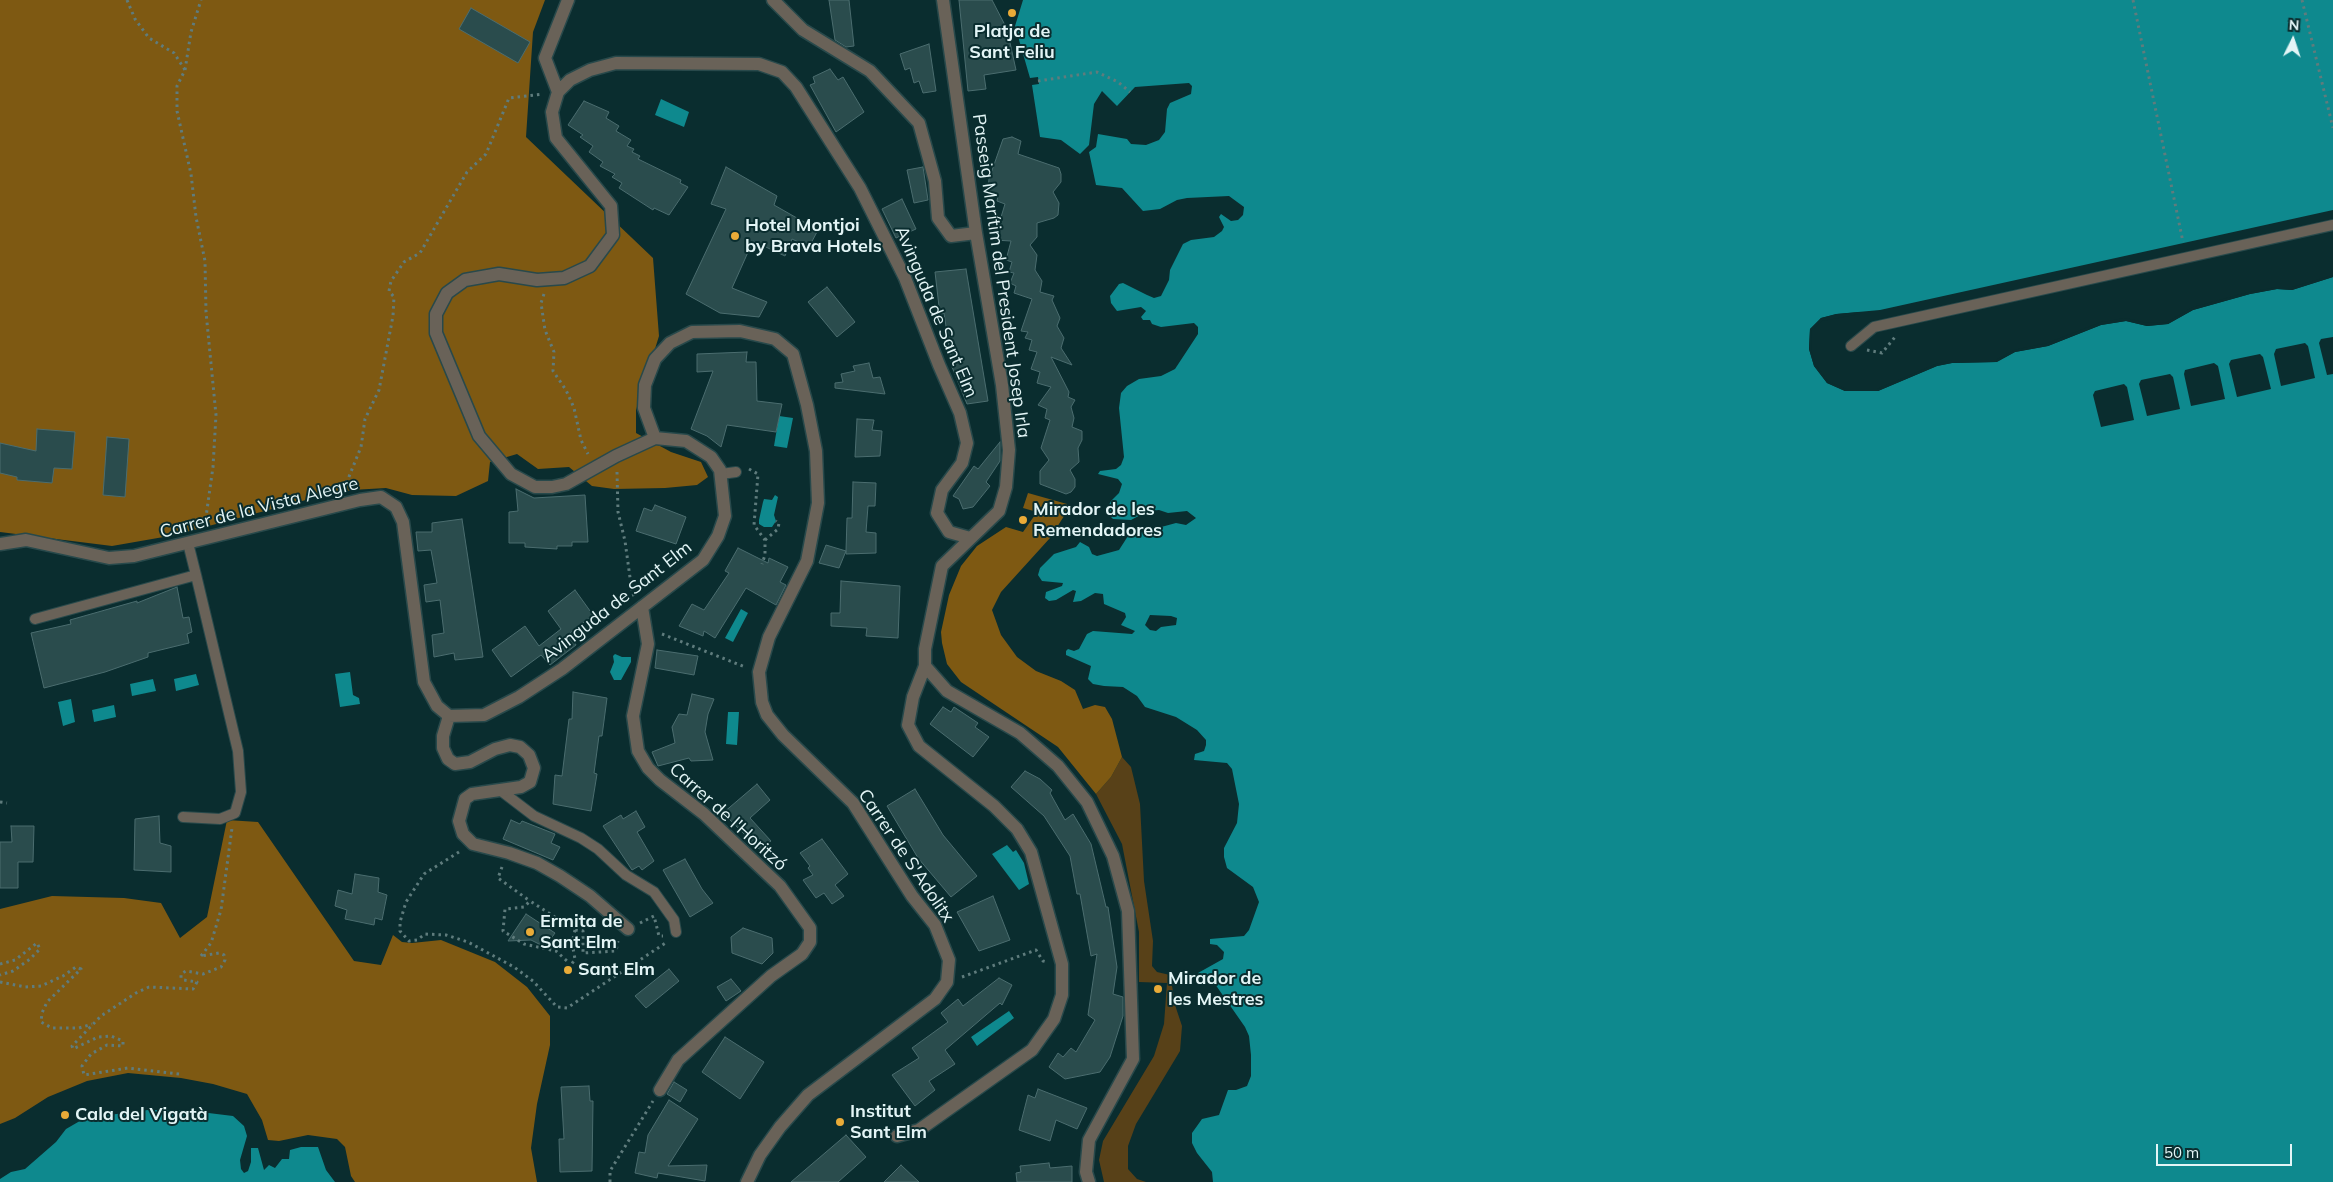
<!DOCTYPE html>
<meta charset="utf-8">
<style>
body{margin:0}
#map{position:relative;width:2333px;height:1182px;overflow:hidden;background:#0a2d2f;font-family:Mulish,sans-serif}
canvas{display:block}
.north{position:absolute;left:2268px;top:15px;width:50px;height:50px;-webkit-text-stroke:4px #0a2d2f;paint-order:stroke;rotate:4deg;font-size:14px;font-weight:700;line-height:20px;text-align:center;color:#e3f5f6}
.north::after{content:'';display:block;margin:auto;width:18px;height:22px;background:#e3f5f6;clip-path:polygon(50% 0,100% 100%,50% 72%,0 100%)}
.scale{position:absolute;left:2156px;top:1144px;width:136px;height:22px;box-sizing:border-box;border:2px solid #e3f5f6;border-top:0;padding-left:6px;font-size:15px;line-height:18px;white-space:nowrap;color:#e3f5f6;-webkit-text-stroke:4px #0a2d2f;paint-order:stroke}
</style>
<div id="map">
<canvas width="2333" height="1182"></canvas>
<div class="north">N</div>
<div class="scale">50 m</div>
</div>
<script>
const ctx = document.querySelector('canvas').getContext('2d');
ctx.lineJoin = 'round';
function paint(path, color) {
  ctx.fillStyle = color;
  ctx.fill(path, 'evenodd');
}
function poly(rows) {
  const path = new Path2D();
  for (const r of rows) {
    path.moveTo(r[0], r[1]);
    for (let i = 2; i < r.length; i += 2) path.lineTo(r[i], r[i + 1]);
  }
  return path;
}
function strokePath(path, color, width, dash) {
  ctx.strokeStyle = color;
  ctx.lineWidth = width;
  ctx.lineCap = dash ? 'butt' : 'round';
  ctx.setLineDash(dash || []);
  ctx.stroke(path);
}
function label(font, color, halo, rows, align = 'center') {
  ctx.font = font + ' Mulish,sans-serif';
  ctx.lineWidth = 4;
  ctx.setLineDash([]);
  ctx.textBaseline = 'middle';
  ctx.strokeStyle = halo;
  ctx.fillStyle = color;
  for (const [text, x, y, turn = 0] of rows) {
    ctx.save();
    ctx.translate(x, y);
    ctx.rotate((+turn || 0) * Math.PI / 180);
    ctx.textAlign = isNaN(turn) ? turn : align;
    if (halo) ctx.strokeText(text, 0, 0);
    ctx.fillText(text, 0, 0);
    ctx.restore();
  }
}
const green = poly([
 [1122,757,1131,767,1140,804,1144,881,1153,941,1152,966,1157,972,1170,975,1176,1008,1182,1026,1180,1051,1136,1124,1128,1146,1128,1169,1137,1179,1146,1182,1104,1182,1099,1160,1103,1141,1154,1056,1164,1024,1167,983,1139,982,1139,932,1122,844,1096,794,1111,777]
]);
const forest = poly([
 [0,0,545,0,533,32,526,137,653,258,659,336,636,410,636,433,671,452,701,462,708,477,697,485,665,488,614,489,592,486,569,467,538,469,517,454,490,462,488,481,456,496,412,495,386,488,352,490,317,497,175,535,112,546,0,532],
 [1028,493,1067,504,1066,513,1050,538,1001,592,992,610,1001,635,1017,657,1036,671,1061,681,1075,690,1083,709,1095,705,1105,707,1112,719,1122,757,1111,777,1096,794,1058,747,961,682,947,664,942,643,941,632,949,595,961,566,977,546,1006,527,1023,532,1037,512,1023,508],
 [227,820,258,822,354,961,381,965,393,935,402,942,412,943,441,940,495,962,527,987,550,1016,550,1045,537,1104,531,1148,537,1182,355,1182,351,1176,345,1147,337,1139,308,1135,279,1141,268,1140,262,1120,247,1094,213,1084,181,1078,128,1073,87,1081,48,1097,15,1118,0,1124,0,909,52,896,124,898,161,903,180,938,207,917]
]);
const water = poly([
 [1023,0,2333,0,2333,210,1880,310,1836,314,1821,318,1810,329,1809,349,1814,366,1827,383,1845,391,1878,391,1937,366,1952,363,1997,362,2015,352,2048,346,2101,325,2126,321,2147,326,2168,324,2193,310,2250,294,2277,289,2292,290,2333,277,2333,1182,1213,1182,1212,1172,1197,1153,1192,1143,1192,1133,1202,1119,1219,1115,1228,1090,1236,1090,1247,1086,1251,1076,1251,1055,1249,1036,1245,1027,1215,984,1202,980,1198,973,1223,959,1224,952,1217,945,1210,944,1210,939,1244,936,1249,930,1259,902,1253,887,1227,868,1224,857,1224,848,1237,823,1239,804,1232,769,1227,763,1194,760,1195,754,1204,751,1206,745,1206,740,1197,730,1176,717,1145,707,1137,696,1123,687,1104,686,1093,684,1088,679,1091,666,1066,655,1066,651,1068,649,1074,651,1079,649,1087,634,1093,631,1132,634,1135,631,1121,625,1126,617,1125,613,1104,604,1103,594,1095,593,1081,601,1073,602,1076,591,1073,590,1056,600,1049,601,1045,598,1046,592,1062,586,1063,583,1042,581,1038,575,1040,568,1054,554,1076,547,1080,542,1089,547,1092,554,1097,556,1119,550,1128,536,1176,523,1186,525,1196,518,1187,511,1168,513,1159,510,1148,511,1131,520,1113,519,1109,515,1107,509,1111,501,1119,493,1122,484,1118,479,1098,474,1100,471,1116,469,1121,465,1124,457,1119,408,1121,393,1127,386,1139,379,1161,376,1175,369,1198,334,1198,327,1194,323,1161,327,1152,324,1150,320,1143,320,1141,317,1146,311,1141,307,1117,311,1111,303,1110,296,1119,284,1123,283,1147,295,1154,298,1161,296,1169,280,1170,270,1183,244,1191,240,1214,237,1222,231,1224,227,1219,217,1221,214,1231,221,1238,220,1243,215,1244,207,1229,196,1187,198,1177,200,1160,209,1143,211,1122,188,1096,185,1089,152,1096,147,1098,134,1127,139,1131,144,1146,145,1159,140,1165,132,1167,109,1170,103,1191,94,1192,86,1189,83,1135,87,1117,106,1102,91,1094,104,1089,145,1080,154,1061,140,1040,137,1032,85,1039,84,1038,77,1030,78,1015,26],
 [1150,615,1171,616,1177,618,1176,625,1161,627,1156,631,1150,630,1145,625],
 [661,99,689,112,684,127,655,115],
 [779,416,793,418,787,448,774,446],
 [775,495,778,497,774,515,776,521,772,527,764,527,759,524,759,520,763,502,764,499,772,500],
 [741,609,748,613,733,642,725,638],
 [615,654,622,657,631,657,631,662,621,680,614,680,610,672,614,662,613,656],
 [350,672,353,695,359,698,360,704,340,707,335,674],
 [196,674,199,685,176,691,174,679],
 [153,679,156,691,132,696,130,684],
 [71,699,75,722,63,726,58,702],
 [114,705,116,717,94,722,92,710],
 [728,712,739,712,737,745,726,744],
 [1007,845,1013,852,1016,850,1024,863,1029,884,1019,890,992,854],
 [1009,1011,1014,1018,977,1046,971,1037],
 [148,1110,184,1110,233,1116,244,1126,247,1136,240,1160,241,1169,244,1173,248,1171,251,1162,251,1148,258,1148,264,1170,269,1165,275,1168,282,1159,289,1159,290,1150,301,1147,318,1147,326,1170,335,1182,0,1182,0,1179,11,1172,25,1169,56,1142,66,1129,85,1118]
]);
const pier = poly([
 [2333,275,2333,277,2292,290,2277,289,2250,294,2193,310,2168,324,2147,326,2126,321,2101,325,2048,346,2015,352,1996,362,1952,363,1937,366,1878,391,1845,391,1827,383,1814,366,1809,349,1810,329,1821,318,1837,314,1860,312,1860,314,1822,321,1812,330,1811,349,1816,365,1828,381,1846,389,1877,389,1936,364,1952,360,1996,360,2014,350,2047,343,2101,322,2126,318,2147,323,2167,322,2193,307,2249,292,2277,287,2292,287],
 [2333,337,2333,374,2327,375,2319,343,2321,339],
 [2305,343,2308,346,2315,378,2281,386,2274,354,2276,349],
 [2260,354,2263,357,2271,389,2237,397,2229,364,2231,360],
 [2214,363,2218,366,2225,399,2191,406,2184,374,2185,370],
 [2170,374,2173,377,2180,409,2147,416,2139,384,2141,380],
 [2124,384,2127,387,2134,420,2101,427,2093,395,2095,391]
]);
const building = poly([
 [829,0,849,0,854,46,846,47,835,40,829,0],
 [959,0,992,0,1007,29,1016,70,984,75,986,89,968,91,959,0],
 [471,8,530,42,518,63,459,29,471,8],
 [929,44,936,91,923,93,919,81,914,83,910,68,905,70,900,54,929,44],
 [830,69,838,80,843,77,864,112,836,132,810,85,815,83,813,77,830,69],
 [584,101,609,112,606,118,619,126,616,131,631,140,627,146,634,149,632,152,640,156,638,159,681,180,680,183,688,187,669,215,654,208,653,210,619,188,622,183,612,177,615,174,600,166,603,162,589,152,593,146,580,137,583,135,568,125,584,101],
 [1012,137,1021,141,1018,154,1059,168,1061,174,1061,182,1053,192,1059,203,1058,215,1054,218,1037,223,1037,237,1030,245,1037,255,1035,270,1042,281,1040,292,1054,296,1052,300,1060,318,1057,326,1064,338,1061,348,1072,365,1051,357,1069,392,1068,397,1075,400,1071,407,1074,418,1072,427,1082,431,1082,440,1078,448,1079,462,1070,470,1075,479,1075,487,1071,492,1066,494,1040,484,1040,471,1049,460,1041,448,1050,420,1045,418,1047,409,1038,405,1051,387,1037,383,1040,372,1031,369,1037,352,1029,350,1032,340,1025,338,1028,332,1021,331,1032,299,1014,293,1016,286,1010,283,1014,273,1009,272,1012,262,1006,260,1011,241,994,240,1005,204,997,201,998,195,988,190,989,179,1003,139,1012,137],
 [726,167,777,196,774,205,818,230,809,247,792,239,785,256,753,241,732,288,767,302,759,317,720,313,686,294,726,209,711,204,726,167],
 [923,167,928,200,914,203,907,170,923,167],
 [902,199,916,229,896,238,882,209,902,199],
 [966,269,988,401,967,404,952,367,944,313,940,315,935,272,966,269],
 [827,287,855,322,837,337,808,302,827,287],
 [747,352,746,362,756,362,757,401,782,404,776,432,727,425,721,447,707,436,691,429,713,371,697,372,697,354,747,352],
 [869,363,873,378,880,377,885,394,835,388,835,383,843,382,841,374,855,371,853,366,869,363],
 [857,419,874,420,872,430,882,431,880,456,855,457,857,419],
 [37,429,75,432,72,469,54,468,52,483,17,480,17,477,0,473,0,443,36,451,37,429],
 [107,437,129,439,125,497,103,495,107,437],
 [1000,442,1000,461,986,482,990,486,973,507,963,509,959,499,953,496,974,466,978,469,1000,442],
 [853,482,876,483,875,506,868,506,866,532,876,533,876,553,846,554,846,551,839,568,819,563,826,545,846,551,847,518,852,518,853,482],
 [516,489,534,498,585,495,588,542,572,542,572,546,557,546,557,549,525,547,525,543,509,543,509,512,518,511,516,489],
 [655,505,686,517,676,544,636,531,644,508,652,511,655,505],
 [462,519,483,657,455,660,454,653,434,657,432,635,444,633,440,600,426,602,424,585,437,583,431,550,418,551,416,532,432,532,432,523,462,519],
 [738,548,768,563,769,558,788,567,780,582,786,585,776,605,746,588,715,638,704,631,703,636,679,626,692,604,704,610,729,573,725,571,738,548],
 [841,581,900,586,898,638,866,636,867,628,831,626,831,613,840,613,841,581],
 [177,587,183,618,189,617,192,632,187,634,189,643,148,653,148,657,105,672,44,688,31,633,71,624,70,620,137,601,137,603,177,587],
 [575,590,593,615,570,633,576,645,550,665,541,655,511,677,492,650,525,626,539,646,561,629,548,611,575,590],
 [657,650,698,656,694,675,655,668,657,650],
 [573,692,607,698,602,736,599,736,594,773,597,774,591,811,553,804,555,775,562,776,569,719,572,719,573,692],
 [692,694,714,699,708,714,705,732,713,760,691,761,689,758,658,766,652,752,675,743,672,727,679,714,687,715,692,694],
 [943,707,951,712,954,707,978,723,975,727,989,737,973,757,930,724,943,707],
 [1025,771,1040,779,1052,790,1050,793,1065,820,1073,814,1091,844,1106,907,1108,907,1117,967,1113,994,1123,997,1123,1016,1110,1057,1100,1072,1065,1079,1049,1067,1058,1053,1063,1057,1071,1048,1076,1052,1095,1020,1088,1015,1097,954,1091,956,1080,894,1077,894,1070,856,1044,816,1011,787,1025,771],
 [757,784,770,800,750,818,771,841,760,850,723,813,757,784],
 [915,789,943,835,977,876,951,897,918,858,887,806,915,789],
 [636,811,645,827,637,832,654,861,642,870,639,866,632,870,603,826,621,815,623,819,636,811],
 [159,816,160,843,171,846,171,872,134,870,135,819,159,816],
 [511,820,520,824,522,821,555,834,551,843,560,847,553,860,503,839,511,820],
 [11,826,34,826,33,862,18,862,18,888,0,888,0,842,12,842,11,826],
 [822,839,848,874,835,885,844,896,832,904,824,893,816,898,803,880,813,875,808,868,810,866,800,853,822,839],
 [685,859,702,889,713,903,690,917,663,870,685,859],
 [355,874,379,878,378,892,387,895,382,920,375,918,374,925,345,919,347,910,335,906,338,890,352,894,355,874],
 [993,896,1010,940,979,951,957,912,993,896],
 [526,914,555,933,545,947,531,940,508,941,526,914],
 [743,928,772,938,773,953,762,964,732,953,731,937,743,928],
 [669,969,679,981,646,1008,635,996,669,969],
 [999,978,1012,985,1002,1005,1000,1003,945,1050,955,1064,929,1081,935,1090,915,1106,892,1075,919,1058,912,1048,948,1022,941,1013,958,999,963,1006,999,978],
 [731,979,741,991,726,1001,717,987,731,979],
 [725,1037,764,1062,740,1099,702,1072,725,1037],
 [674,1082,687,1090,680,1102,667,1094,674,1082],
 [589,1086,590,1101,593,1101,592,1171,560,1172,559,1139,564,1139,561,1087,589,1086],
 [1038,1089,1087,1108,1077,1129,1056,1120,1050,1141,1019,1130,1028,1095,1035,1098,1038,1089],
 [669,1100,698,1119,668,1166,707,1165,705,1181,658,1173,657,1178,635,1173,639,1152,645,1153,648,1135,669,1100],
 [846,1135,866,1157,838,1182,791,1182,846,1135],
 [1049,1163,1050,1168,1072,1166,1072,1182,1017,1182,1016,1173,1021,1172,1020,1166,1049,1163],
 [901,1165,919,1182,884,1182,901,1165]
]);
const path = poly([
 [127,0,135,19,149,38,174,53,185,70,177,86,177,111,191,174,196,217,205,261,206,312,216,415,213,467,205,524],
 [2133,0,2183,242],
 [2302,0,2333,128],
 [185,70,191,32,201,0],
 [1038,81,1097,72,1118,82,1130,92],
 [544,294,541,303,545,330,554,352,553,371,566,390,574,408,581,440,588,454],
 [1867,350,1882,353,1895,337],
 [749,469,758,474,754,525,765,540,765,555,762,564],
 [617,472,618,512,625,541,632,592,634,596],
 [344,489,361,447,365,419,379,390,393,316,394,297,389,291,391,281,404,262,420,253,467,172,486,154,509,98,543,94],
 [765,540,778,529,779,523,776,521],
 [662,634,745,667],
 [0,802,7,803],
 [459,852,424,874,406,902,400,922,400,931,409,941,417,940,425,934,446,935,468,942,514,967,533,981,557,1007,567,1008,667,942],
 [502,867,498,878,530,901],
 [640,923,654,916,659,936,663,936],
 [575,930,572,943,575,959,568,970,567,961,556,951,524,944,503,931,505,909,524,907,530,901,575,930,583,931,583,953,616,951,618,941],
 [201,956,211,943,221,910,232,828],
 [0,964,15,960,37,943,40,949,30,959,13,971,0,975],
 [962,977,1036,950,1043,961,1047,962],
 [0,982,25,987,41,986,63,976,76,967,81,969,47,1002,42,1013,41,1022,52,1028,79,1028,92,1024],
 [179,1074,128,1068,84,1075,82,1066,91,1054,107,1045,123,1046,123,1041,111,1036,98,1037,73,1049,72,1046,101,1016,136,993,149,987,193,989,197,982,184,980,181,978,181,974,186,971,203,974,221,967,225,960,224,955,219,953,201,956],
 [610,1182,610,1171,653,1101]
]);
const service = poly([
 [1851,346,1874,327,2333,225],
 [721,474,736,472],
 [35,619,196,575,188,543],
 [500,790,534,816,581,838,598,849,626,875,654,892,674,920,676,932],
 [183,817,220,819,235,813,241,792,238,751,196,575]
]);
const minor = poly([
 [773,0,803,30,870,71,919,123,935,181,938,218,951,236,976,233],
 [943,0,976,233,1002,385,1009,450,1006,487,999,511,942,566,925,649,925,666,947,691,1020,733,1058,766,1087,802,1113,856,1128,911,1133,1059,1089,1140,1086,1172,1089,1182],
 [558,92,545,58,568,0],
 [655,438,644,408,645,385,655,359,670,343,692,332,740,331,775,339,793,354,807,405,816,451,818,503,807,561,769,637,759,672,762,702,767,715,783,735,853,803,912,896,935,925,949,960,947,982,935,999,808,1095,780,1127,760,1155,747,1182],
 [0,544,26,540,109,558,134,556,360,500,381,497,396,507,403,522,424,682,437,706,449,716],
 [642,607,648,644,633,716,638,751,648,768,660,780,704,814,780,886,810,928,810,942,802,954,771,976,678,1060,660,1090],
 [449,716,484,715,519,697,562,669,703,560,718,536,725,516,720,470,711,457,686,441,655,438,616,456,566,484,552,487,535,487,511,474,479,436,436,333,436,314,447,293,465,280,499,274,537,280,564,278,590,266,613,235,611,206,556,138,552,112,558,92,570,80,590,70,616,63,759,64,782,72,796,87,860,188,905,278,939,365,960,413,967,443,962,463,942,490,937,513,949,532,970,538],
 [449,716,443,736,443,748,448,759,455,764,470,762,495,749,510,745,520,747,529,755,534,768,530,782,521,787,472,794,465,799,459,821,463,834,473,844,509,853,537,863,560,876,590,896,628,929],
 [897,1136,919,1130,1032,1050,1054,1019,1062,995,1062,964,1031,852,1017,829,994,806,919,746,908,725,913,697,925,666]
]);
const markers = [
 [1012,13,5,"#e9ab38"],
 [735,236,5,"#e9ab38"],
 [1023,520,5,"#e9ab38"],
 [530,932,5,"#e9ab38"],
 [568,970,5,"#e9ab38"],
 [1158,989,5,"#e9ab38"],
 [65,1115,5,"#e9ab38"],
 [840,1122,5,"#e9ab38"]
];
const poiNames = [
 ["Platja de",1012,32,"center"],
 ["Sant Feliu",1012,53,"center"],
 ["Hotel Montjoi",745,226],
 ["by Brava Hotels",745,247],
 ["Mirador de les",1033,510],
 ["Remendadores",1033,531],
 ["Ermita de",540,922],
 ["Sant Elm",540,943],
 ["Sant Elm",578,970],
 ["Mirador de",1168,979],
 ["les Mestres",1168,1000],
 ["Institut",850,1112],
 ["Sant Elm",850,1133],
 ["Cala del Vigatà",75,1115]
];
const streetNames = [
 ["Passeig Marítim del President Josep Irla",1001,276,82],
 ["Avinguda de Sant Elm",936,312,67],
 ["Carrer de la Vista Alegre",259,508,-14],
 ["Avinguda de Sant Elm",617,602,-38],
 ["Carrer de l'Horitzó",728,817,42],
 ["Carrer de S'Adolitx",906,856,56]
];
paint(green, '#584118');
paint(forest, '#7e5912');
paint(water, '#0e898e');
paint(pier, '#0a2d2f');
paint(building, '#2a4c4d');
strokePath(building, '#4b6d6f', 1);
strokePath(service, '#28494b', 12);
strokePath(minor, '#28494b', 15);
strokePath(path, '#5f7c7d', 3, [2.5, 4]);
strokePath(service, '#696258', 10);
strokePath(minor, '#696258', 12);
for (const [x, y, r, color] of markers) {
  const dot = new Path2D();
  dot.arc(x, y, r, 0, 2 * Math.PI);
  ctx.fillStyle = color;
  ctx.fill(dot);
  strokePath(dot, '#0a2d2f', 2);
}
label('bold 18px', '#e3f5f6', '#0a2d2f', poiNames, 'left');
label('18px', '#e3f5f6', '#0a2d2f', streetNames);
</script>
